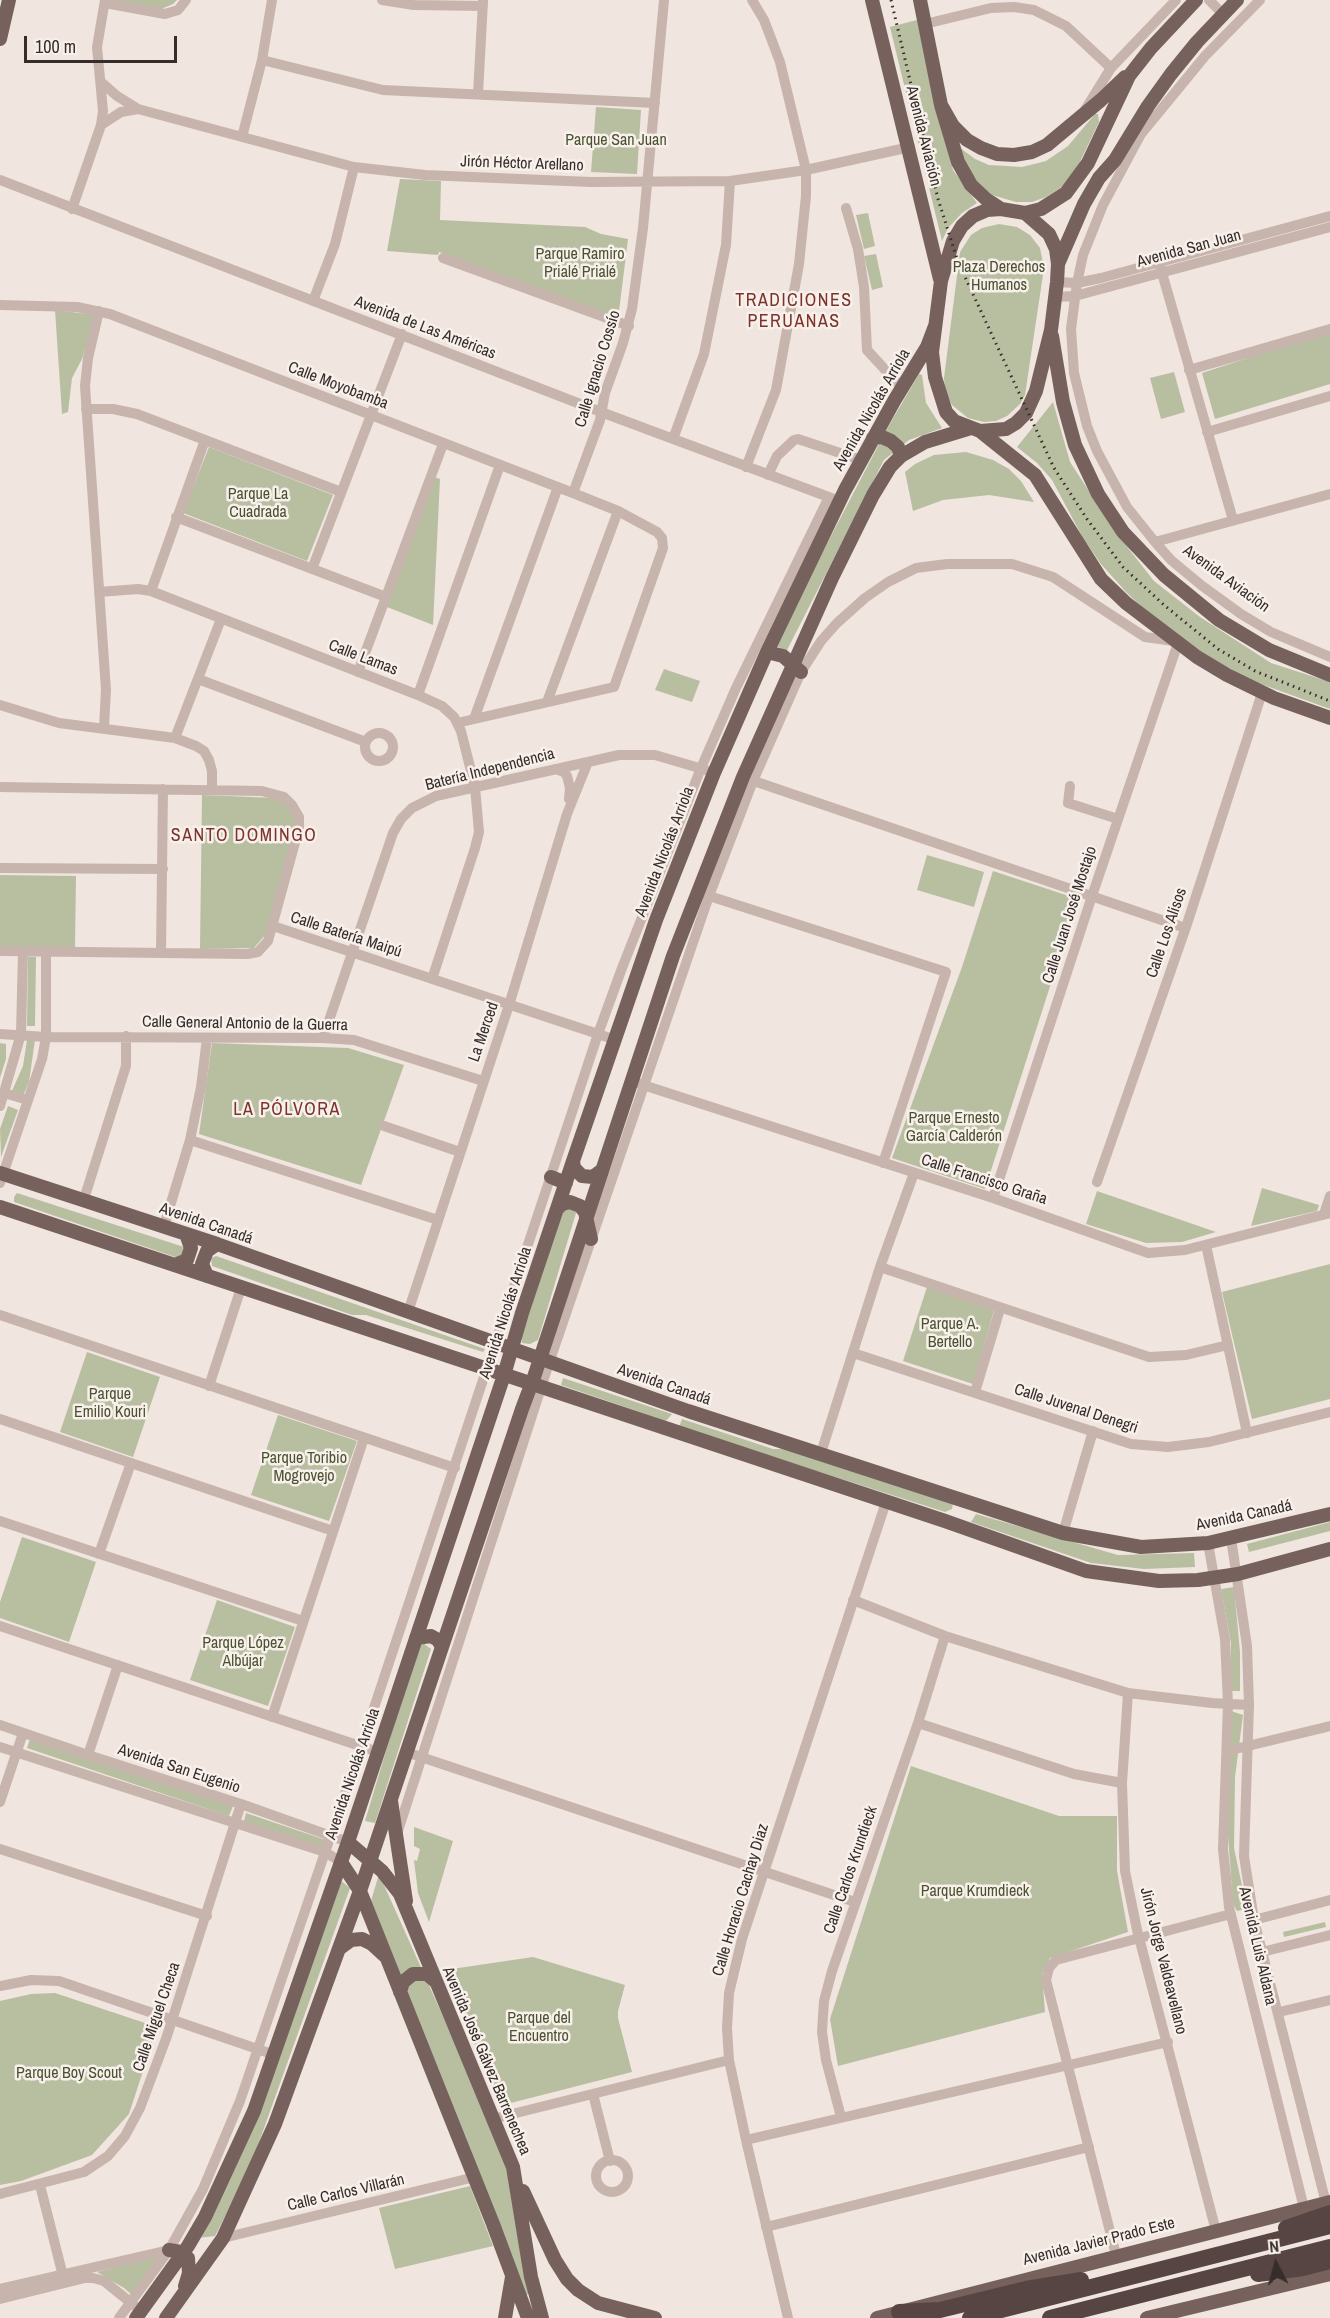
<!DOCTYPE html>
<meta charset="utf-8">
<style>
body{margin:0}
#map{position:relative;width:1330px;height:2318px;overflow:hidden;background:#f0e5df;font-family:"Archivo Narrow",sans-serif}
canvas{display:block}
.north{position:absolute;left:1246px;top:2234px;width:60px;height:60px;-webkit-text-stroke:4px #f8f0eb;paint-order:stroke;rotate:354deg;font-size:16px;font-weight:700;line-height:24px;text-align:center;color:#362c2a}
.north::after{content:'';display:block;margin:auto;width:21px;height:27px;background:#362c2a;clip-path:polygon(50% 0,100% 100%,50% 72%,0 100%)}
.scale{position:absolute;left:24px;top:36px;width:153px;height:27px;box-sizing:border-box;border:3px solid #362c2a;border-top:0;padding-left:8px;font-size:18px;line-height:21px;white-space:nowrap;color:#362c2a;-webkit-text-stroke:4px #f8f0eb;paint-order:stroke}
</style>
<div id="map">
<canvas width="1330" height="2318"></canvas>
<div class="north">N</div>
<div class="scale">100 m</div>
</div>
<script>
const ctx = document.querySelector('canvas').getContext('2d');
ctx.lineJoin = 'round';
function paint(path, color) {
  ctx.fillStyle = color;
  ctx.fill(path, 'evenodd');
}
function poly(rows) {
  const path = new Path2D();
  for (const r of rows) {
    if (r.length === 3) {
      path.moveTo(r[0] + r[2], r[1]);
      path.arc(r[0], r[1], r[2], 0, 2 * Math.PI);
      continue;
    }
    path.moveTo(r[0], r[1]);
    for (let i = 2; i < r.length; i += 2) path.lineTo(r[i], r[i + 1]);
  }
  return path;
}
function strokePath(path, color, width, dash) {
  ctx.strokeStyle = color;
  ctx.lineWidth = width;
  ctx.lineCap = dash ? 'butt' : 'round';
  ctx.setLineDash(dash || []);
  ctx.stroke(path);
}
function label(font, color, halo, rows, align = 'center') {
  ctx.font = font + ' "Archivo Narrow",sans-serif';
  ctx.lineWidth = 5;
  ctx.setLineDash([]);
  ctx.textBaseline = 'middle';
  ctx.strokeStyle = halo;
  ctx.fillStyle = color;
  for (const [text, x, y, turn = 0] of rows) {
    ctx.save();
    ctx.translate(x, y);
    ctx.rotate((+turn || 0) * Math.PI / 180);
    ctx.textAlign = isNaN(turn) ? turn : align;
    if (halo) ctx.strokeText(text, 0, 0);
    ctx.fillText(text, 0, 0);
    ctx.restore();
  }
}
const green = poly([
 [114,0,177,0,173,4,159,10],
 [917,20,953,170,977,203,962,213,948,228,942,241,890,27],
 [596,107,641,110,637,174,591,172],
 [1095,114,1098,114,1099,122,1075,172,1063,186,1046,197,1032,202,1016,202,992,195,980,186,970,174,959,147,975,159,989,165,1022,167,1046,161,1068,146],
 [400,179,441,181,440,220,585,227,601,234,628,239,618,319,439,252,438,255,387,251],
 [868,213,875,246,864,249,856,215],
 [999,224,1017,227,1030,235,1040,248,1044,268,1025,395,1020,404,1007,416,996,421,984,422,968,418,952,405,945,391,944,378,960,252,971,235,982,228],
 [876,254,883,287,872,290,864,256],
 [55,310,96,315,82,359,72,378,68,412,62,414],
 [1330,331,1330,384,1215,419,1202,373],
 [1174,372,1185,412,1161,419,1150,378],
 [919,374,922,375,926,403,942,428,909,440,884,460,786,652,785,650,774,645,888,427],
 [1053,402,1070,462,1117,534,1154,581,1200,617,1271,663,1330,682,1330,709,1250,680,1220,663,1195,648,1143,608,1126,592,1101,564,1083,538,1052,480,1037,463,1017,447],
 [209,447,333,495,307,561,183,513],
 [966,452,993,460,1009,469,1021,481,1034,502,989,495,943,500,913,511,905,472,915,464,934,455],
 [434,477,440,479,433,625,387,607],
 [664,669,700,681,692,702,655,690],
 [202,795,276,798,286,804,295,819,295,828,266,934,254,948,200,949],
 [927,855,984,872,974,907,917,890],
 [993,871,1078,899,985,1189,892,1158,962,967],
 [0,875,76,876,75,948,0,947],
 [28,957,36,957,35,1026,27,1026],
 [27,1040,35,1040,29,1082,23,1096,11,1093,23,1066],
 [0,1043,6,1044,6,1059,0,1078],
 [212,1043,348,1048,404,1065,361,1185,199,1134],
 [8,1106,18,1110,1,1157,0,1129],
 [1262,1188,1319,1205,1317,1211,1251,1226],
 [1097,1191,1216,1232,1182,1242,1146,1243,1086,1224],
 [17,1193,184,1247,185,1252,178,1258,14,1202,14,1197],
 [574,1207,576,1213,538,1340,530,1344,522,1343,521,1336,564,1209],
 [216,1256,485,1349,483,1352,366,1315,352,1315,212,1266,211,1258],
 [1330,1264,1330,1399,1252,1419,1222,1292],
 [928,1284,995,1307,973,1384,903,1361],
 [87,1352,160,1377,133,1457,60,1432],
 [563,1378,672,1414,666,1421,561,1385],
 [278,1415,357,1441,329,1521,251,1495],
 [682,1419,773,1449,789,1449,953,1503,952,1509,945,1512,679,1427],
 [976,1514,1118,1555,1194,1553,1195,1567,1144,1569,1091,1563,971,1522],
 [1330,1522,1330,1531,1249,1552,1247,1544],
 [22,1537,96,1562,69,1642,0,1618,0,1602],
 [1234,1587,1240,1652,1240,1691,1231,1691,1231,1643,1221,1589],
 [217,1600,295,1627,268,1706,190,1680],
 [423,1643,431,1649,375,1823,365,1821,418,1644],
 [1231,1711,1243,1715,1235,1777,1234,1848,1247,1909,1237,1911,1233,1904,1228,1835],
 [30,1739,233,1806,229,1816,27,1748],
 [911,1766,1059,1816,1117,1816,1117,1871,1128,1932,1050,1958,1042,1974,1045,2012,838,2066,830,2019],
 [246,1813,326,1840,323,1847,244,1821],
 [414,1827,453,1841,429,1922,418,1893,414,1860,417,1861,420,1849,414,1846],
 [379,1874,495,2132,514,2193,530,2294,525,2295,467,2140,371,1901],
 [340,1880,350,1888,249,2170,215,2236,197,2238],
 [1325,1922,1326,1927,1284,1937,1283,1932],
 [533,1957,625,1985,618,2011,618,2018,632,2072,499,2106,445,1970],
 [55,1993,151,2025,156,2031,129,2114,92,2155,21,2181,0,2185,0,2001,31,1994],
 [470,2186,493,2246,395,2269,379,2208],
 [159,2255,132,2295,124,2288,97,2272]
]);
const minor = poly([
 [382,0,414,5,483,6],
 [1209,0,1223,14],
 [1260,0,1205,56,1141,134,1103,205,1083,255,1077,283,1071,329,1074,373,1087,426,1097,451,1127,507,1155,542,1171,560,1201,585,1241,614,1271,632,1330,657],
 [105,3,165,14,178,10,186,0],
 [925,24,991,8,1014,7,1034,10,1066,26,1111,68],
 [262,60,383,90,655,103],
 [101,82,117,96,138,109,354,167,425,175,591,182,730,181,806,170,910,147],
 [478,94,483,1],
 [1085,110,1111,68,1176,0],
 [101,125,121,112,138,109],
 [242,137,262,60,272,0],
 [0,180,601,412,834,499],
 [846,208,858,249,864,287,867,350,902,388],
 [72,209,101,125,103,111,97,47,105,0],
 [443,258,629,326],
 [1160,266,1233,520],
 [1057,282,1077,283,1101,278,1330,216],
 [1055,297,1075,296,1330,227],
 [313,301,335,244,354,167],
 [0,305,77,307,110,314,573,493,618,511,657,532,662,538,663,548,614,687,457,723],
 [99,311,88,358,85,386,106,690,104,727],
 [1189,370,1330,329],
 [86,409,113,409,137,414,341,492],
 [1207,432,1330,396],
 [673,439,704,354,726,245,730,181],
 [746,467,776,390,799,264,806,196,806,170,780,62,764,20,752,0],
 [768,475,777,456,794,440,798,439,861,460],
 [573,493,600,420,605,393,623,343,632,309,643,228,664,0],
 [176,517,386,597],
 [1155,542,1330,494],
 [312,569,402,334],
 [151,591,205,440],
 [99,592,138,589,151,591,418,695,442,706,454,717,461,731,475,787,479,832,475,848,432,979],
 [358,672,443,444],
 [198,679,366,742],
 [418,695,500,465],
 [547,702,618,511],
 [0,705,59,723,175,738,196,746,204,751,209,760,212,771,212,790],
 [474,719,558,487],
 [379,747,14],
 [175,738,221,619],
 [555,769,564,772,567,776,570,788,569,799],
 [748,779,1185,928],
 [1070,786,1068,803,1118,819],
 [0,787,262,791,284,797,292,805,299,817,299,828,268,941,258,952,247,954,0,951],
 [0,868,163,869],
 [703,894,946,972,883,1163],
 [273,926,616,1040],
 [161,953,163,789],
 [0,1034,46,1037,323,1038,354,1040,483,1081],
 [323,1038,393,833,401,819,412,808,436,796,619,755,655,755,706,770],
 [637,1083,993,1198,1148,1253,1185,1250,1330,1213],
 [4,1093,28,1100],
 [0,1106,21,1034,23,951],
 [384,1126,460,1152],
 [190,1140,438,1220],
 [1097,1182,1187,924,1262,693],
 [0,1183,42,1059,46,1037,46,952],
 [993,1198,1092,896,1178,643],
 [84,1199,126,1066,126,1036],
 [1324,1214,1330,1196],
 [164,1226,190,1140,201,1087,207,1038],
 [1206,1245,1247,1433],
 [880,1267,1149,1357,1186,1355,1228,1345],
 [408,1312,509,1005,567,814,588,762],
 [0,1315,455,1468],
 [853,1353,1131,1444,1168,1447,1209,1442,1330,1412],
 [209,1386,241,1288],
 [975,1392,1000,1309],
 [0,1419,333,1531],
 [821,1453,880,1267,914,1173],
 [0,1521,303,1621],
 [1063,1533,1093,1431],
 [1231,1538,1247,1646,1249,1705,1244,1856,1254,1920,1326,2203],
 [1208,1543,1225,1639,1228,1704,1223,1849,1229,1907,1304,2208],
 [99,1554,131,1463],
 [853,1600,945,1636,1128,1693,1212,1703,1249,1705],
 [0,1626,378,1752],
 [1128,1693,1122,1783,1125,1871,1137,1930,1216,2231],
 [272,1717,364,1438],
 [918,1723,1074,1774,1122,1783],
 [0,1725,88,1755,241,1804,348,1842],
 [0,1747,325,1852,341,1862],
 [1227,1751,1330,1726],
 [88,1755,118,1665],
 [415,1755,855,1902],
 [0,1802,23,1733],
 [397,1834,549,1363,709,896,753,781,801,672,821,641,837,623,865,598,888,582,916,568,947,564,1012,564,1053,577,1145,637,1174,641],
 [0,1849,207,1916],
 [1254,1920,1330,1900],
 [1262,1952,1330,1935],
 [0,1986,31,1980,59,1981,272,2054],
 [1279,2012,1330,2000],
 [593,2094,610,2161],
 [841,2117,826,2060,822,2032,824,2001,832,1971,918,1723,945,1636],
 [492,2119,729,2060],
 [746,2140,1168,2042],
 [612,2176,16],
 [40,2185,64,2280],
 [0,2194,84,2172,108,2156,125,2136,140,2108,167,2036,241,1804],
 [766,2227,1089,2147],
 [223,2238,475,2177],
 [1116,2255,1046,1980,1049,1968,1056,1960,1231,1914],
 [0,2289,169,2250],
 [0,2299,85,2278,93,2278,104,2281,135,2306],
 [119,2318,169,2250,203,2189,240,2101,361,1747,598,1034,622,968,701,768,736,688,829,497],
 [788,2318,746,2140,729,2060,727,2028,729,1993,742,1939,886,1502]
]);
const major = poly([
 [872,0,940,279],
 [920,0,941,105,958,162,971,185,987,200,1001,209],
 [0,39,9,0],
 [941,105,953,126,967,140,981,148,997,154,1014,155,1032,152,1047,145,1101,100,1125,77],
 [1001,209,1025,213,1049,234,1056,249,1058,264,1057,282,1051,330,1036,391,1026,413,1016,423,1006,429,980,431,954,421,946,412,935,377,932,352,941,281,953,241,962,226,973,216,987,210,1001,209],
 [1025,213,1041,209,1066,193,1088,163,1129,76,1151,48,1196,0],
 [1058,264,1084,204,1099,178,1115,160,1148,106,1171,74,1197,42,1237,0],
 [1052,336,1063,402,1075,445,1098,494,1123,532,1164,575,1219,620,1269,650,1330,675],
 [980,431,1035,475,1101,579,1126,603,1197,657,1227,675,1274,698,1330,718],
 [873,438,882,437,891,441,898,447,901,456],
 [767,652,783,656,801,672],
 [573,1161,574,1168,582,1176,593,1177,602,1170],
 [0,1173,217,1244,688,1411,1063,1533,1141,1547,1208,1543,1330,1514],
 [551,1177,566,1183],
 [0,1207,945,1521,1086,1571,1159,1581,1198,1580,1238,1574,1330,1549],
 [557,1209,562,1204,570,1202,580,1206,585,1212,591,1239],
 [175,1265,187,1260,191,1248,186,1234],
 [207,1276,202,1264,207,1251,217,1244],
 [416,1638,431,1636,438,1640,442,1647],
 [391,1801,406,1901],
 [348,1842,382,1871,400,1894,513,2167,531,2277,542,2318],
 [341,1862,360,1891,493,2224,528,2318],
 [340,1948,351,1940,362,1939,372,1944,384,1955],
 [400,1992,403,1982,413,1974,427,1974,435,1981],
 [523,2191,555,2260,567,2279,578,2290,598,2303,655,2318],
 [169,2250,181,2252,188,2258,189,2273,185,2286],
 [136,2318,188,2246,205,2217,254,2111,348,1842,504,1375,522,1313,573,1161,656,920,714,773,767,652,845,490,894,401,927,347,935,326],
 [166,2318,223,2238,275,2124,360,1891,522,1409,534,1377,673,956,743,777,832,578,873,495,890,467,901,456,925,442,971,428],
 [505,2318,512,2277],
 [877,2318,1330,2202],
 [1147,2318,1330,2274]
]);
const highway = poly([
 [1286,2228,1330,2213],
 [1258,2274,1303,2268,1330,2261],
 [899,2312,940,2310,1026,2289,1081,2280],
 [970,2318,1330,2226],
 [1050,2318,1330,2247]
]);
const rail = poly([
 [891,0,938,199,958,262,1054,468,1087,519,1123,567,1164,605,1218,649,1255,671,1330,701]
]);
const streetNames = [
 ["Avenida Aviación",923,136,76],
 ["Jirón Héctor Arellano",522,164,2],
 ["Avenida San Juan",1189,249,-15],
 ["Avenida de Las Américas",425,328,21],
 ["Calle Ignacio Cossío",598,369,-73],
 ["Calle Moyobamba",338,386,21],
 ["Avenida Nicolás Arriola",872,410,-60],
 ["Avenida Aviación",1226,579,36],
 ["Calle Lamas",363,658,21],
 ["Batería Independencia",490,770,-14],
 ["Avenida Nicolás Arriola",665,852,-69],
 ["Calle Juan José Mostajo",1070,915,-72],
 ["Calle Los Alisos",1167,933,-71],
 ["Calle Batería Maipú",346,935,18],
 ["Calle General Antonio de la Guerra",245,1024,1],
 ["La Merced",484,1032,-71],
 ["Calle Francisco Graña",984,1180,18],
 ["Avenida Canadá",206,1224,19],
 ["Avenida Nicolás Arriola",506,1313,-72],
 ["Avenida Canadá",664,1385,19],
 ["Calle Juvenal Denegri",1076,1409,18],
 ["Avenida Canadá",1244,1516,-12],
 ["Avenida San Eugenio",179,1769,18],
 ["Avenida Nicolás Arriola",353,1774,-71],
 ["Calle Carlos Krundieck",851,1870,-71],
 ["Calle Horacio Cachay Diaz",741,1900,-73],
 ["Avenida Luis Aldana",1257,1946,77],
 ["Jirón Jorge Valdeavellano",1163,1961,76],
 ["Calle Miguel Checa",157,2017,-71],
 ["Avenida José Gálvez Barrenechea",486,2061,67],
 ["Calle Carlos Villarán",346,2193,-13],
 ["Avenida Javier Prado Este",1099,2242,-14]
];
const parkNames = [
 ["Parque San Juan",616,141],
 ["Parque Ramiro",580,255],
 ["Prialé Prialé",580,273],
 ["Plaza Derechos",999,268],
 ["Humanos",999,286],
 ["Parque La",258,495],
 ["Cuadrada",258,513],
 ["Parque Ernesto",954,1119],
 ["García Calderón",954,1137],
 ["Parque A.",950,1325],
 ["Bertello",950,1343],
 ["Parque",110,1395],
 ["Emilio Kouri",110,1413],
 ["Parque Toribio",304,1459],
 ["Mogrovejo",304,1477],
 ["Parque López",243,1644],
 ["Albújar",243,1662],
 ["Parque Krumdieck",975,1892],
 ["Parque del",539,2019],
 ["Encuentro",539,2037],
 ["Parque Boy Scout",69,2074]
];
const neighbourhoodNames = [
 ["TRADICIONES",794,301],
 ["PERUANAS",794,322],
 ["SANTO DOMINGO",244,836],
 ["LA PÓLVORA",287,1110]
];
paint(green, '#b8bea0');
strokePath(minor, '#c7b4ac', 10);
strokePath(major, '#76615d', 14);
strokePath(highway, '#564542', 16);
strokePath(rail, '#362c2a', 3, [1.5, 4.5]);
label('16px', '#362c2a', '#f8f0eb', streetNames);
label('16px', '#4a5230', '#f8f0eb', parkNames);
ctx.letterSpacing = '1.5px';
label('18px', '#7c332b', '#f8f0eb', neighbourhoodNames);
ctx.letterSpacing = '0px';
</script>
